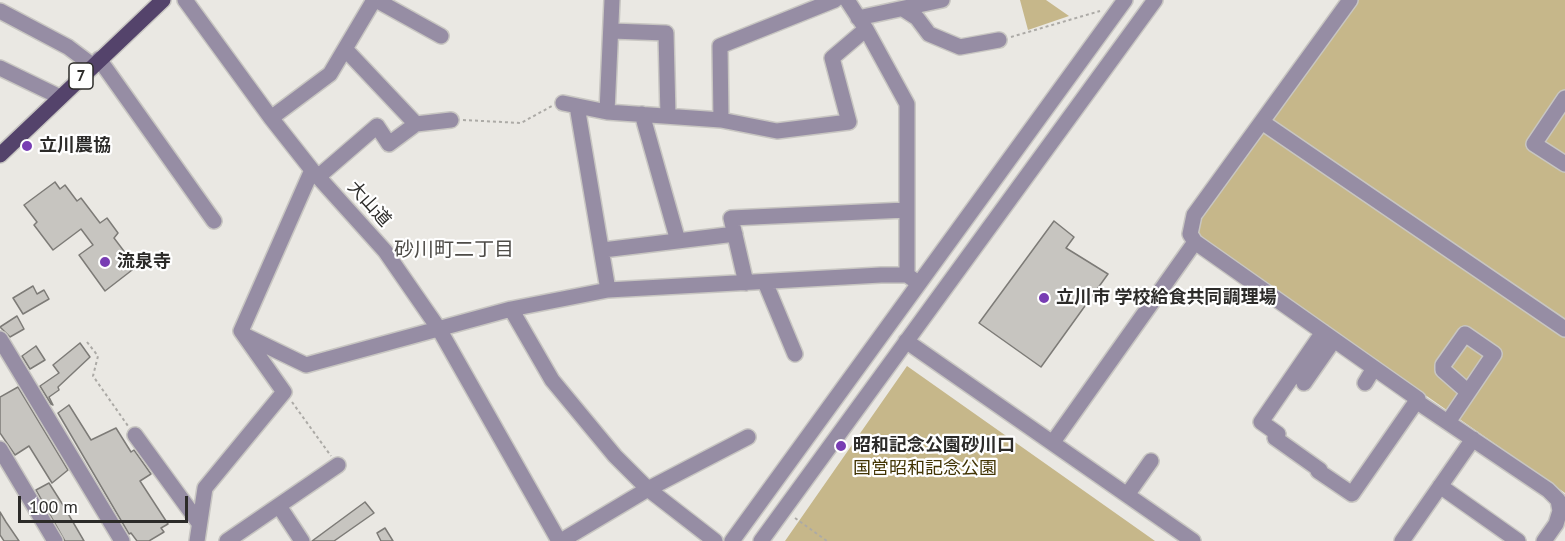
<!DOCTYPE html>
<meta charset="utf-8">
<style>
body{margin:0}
#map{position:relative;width:1565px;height:541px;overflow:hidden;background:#eae8e3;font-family:"PT Sans",sans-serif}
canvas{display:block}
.scale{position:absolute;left:18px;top:496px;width:170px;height:27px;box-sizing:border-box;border:3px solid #2c2b29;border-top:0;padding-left:8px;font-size:18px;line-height:21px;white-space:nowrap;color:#2c2b29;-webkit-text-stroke:4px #fff;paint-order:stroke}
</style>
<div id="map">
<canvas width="1565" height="541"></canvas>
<div class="scale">100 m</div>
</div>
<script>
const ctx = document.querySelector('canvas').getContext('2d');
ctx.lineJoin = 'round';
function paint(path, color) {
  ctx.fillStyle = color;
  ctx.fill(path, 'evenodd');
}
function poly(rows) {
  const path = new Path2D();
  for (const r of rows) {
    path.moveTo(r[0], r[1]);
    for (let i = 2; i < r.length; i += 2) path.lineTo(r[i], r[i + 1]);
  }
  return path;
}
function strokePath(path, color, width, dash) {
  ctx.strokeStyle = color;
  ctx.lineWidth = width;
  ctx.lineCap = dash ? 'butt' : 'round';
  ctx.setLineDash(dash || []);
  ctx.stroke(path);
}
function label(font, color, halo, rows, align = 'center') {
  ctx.font = font + ' "PT Sans","Noto Sans JP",sans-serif';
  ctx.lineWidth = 4.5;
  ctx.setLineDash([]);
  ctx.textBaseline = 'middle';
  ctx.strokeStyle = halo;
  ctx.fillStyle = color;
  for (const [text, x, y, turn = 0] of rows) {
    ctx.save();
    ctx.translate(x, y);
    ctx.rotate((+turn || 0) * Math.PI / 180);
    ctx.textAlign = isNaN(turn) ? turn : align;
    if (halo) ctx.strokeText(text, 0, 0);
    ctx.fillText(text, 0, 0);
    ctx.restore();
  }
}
const green = poly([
 [1020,0,1046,0,1069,16,1028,30],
 [1357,0,1565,0,1565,493,1200,237,1197,229,1199,220],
 [907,366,1019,445,1155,541,785,541]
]);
const building = poly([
 [55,182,60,189,65,185,77,201,81,198,100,223,107,218,118,233,114,238,136,267,105,291,79,255,93,245,81,229,53,250,34,225,37,222,24,205,55,182],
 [1054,221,1074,237,1066,248,1108,274,1041,367,979,323,1054,221],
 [33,286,37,294,44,290,49,299,23,314,13,298,33,286],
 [17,316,24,329,10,337,0,327,17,316],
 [80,343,90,357,58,387,59,390,49,397,53,405,51,404,40,386,59,373,53,365,80,343],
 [36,346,45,360,30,369,22,356,36,346],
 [18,387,68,470,52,483,29,446,15,455,0,433,0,397,18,387],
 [69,405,91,440,116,428,131,452,134,450,151,474,140,481,168,524,161,528,164,532,149,541,137,541,131,533,129,534,58,413,69,405],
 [49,483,63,505,84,541,65,541,36,490,49,483],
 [365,502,374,513,334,541,312,541,365,502],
 [0,512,6,522,19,541,4,541,0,535,0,512],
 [385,528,393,541,381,541,377,533,385,528]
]);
const path = poly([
 [1011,37,1100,11],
 [463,120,521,123,552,106],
 [87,342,98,356,93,376,128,426],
 [292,402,331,456],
 [795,518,827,541]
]);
const minor = poly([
 [185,0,271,118,312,170,385,251,439,329,559,541],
 [376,0,441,36],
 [847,0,866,29,907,104,907,275,914,280],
 [903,9,917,18,929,34,960,47,999,40],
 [0,11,68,47,92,65],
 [858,18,942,0],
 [612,31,666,33,668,116],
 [346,50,416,124,451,120],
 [99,59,214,221],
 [0,68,60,97],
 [1565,98,1534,144,1565,164],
 [563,103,607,112,721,120,777,131,849,122,832,58,866,29],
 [577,106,608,290],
 [607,112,612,0],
 [642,114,678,241],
 [271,118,330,74,374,0],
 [721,120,720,46,835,0],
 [1262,122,1565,329],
 [319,176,377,126,389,144,416,124],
 [1195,242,1418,399,1419,403,1548,490,1558,500,1560,511,1556,524,1544,541],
 [603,250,735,234],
 [765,282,795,354],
 [746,283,731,218,906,210],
 [511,309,552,380,615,456,648,489,715,541],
 [1323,332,1261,422,1278,434,1275,438,1320,470,1318,471,1352,494,1418,399],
 [244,335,306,365,511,309,608,290,881,275,907,275],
 [0,339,122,541],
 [906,341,1193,541],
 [1304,383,1334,340],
 [1365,383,1374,368],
 [1448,422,1494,354,1465,334,1443,365,1443,370,1468,392],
 [135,435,199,523],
 [1053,442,1195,242,1190,234,1194,215,1350,0],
 [0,449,55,541],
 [1440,486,1518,541],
 [1127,495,1151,461],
 [279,506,302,541],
 [197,541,205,488,284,392,241,331,312,170],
 [227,541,338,465],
 [561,541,648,489,748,437],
 [732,541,1125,0],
 [761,541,1155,0],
 [1402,541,1473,439]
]);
const major = poly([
 [0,155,163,0]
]);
const markers = [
 [27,146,6,"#783db3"],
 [105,262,6,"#783db3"],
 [1044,298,6,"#783db3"],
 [841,446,6,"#783db3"]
];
const shields = [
 [81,76,24]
];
const shieldNames = [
 ["7",81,76]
];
const poiNames = [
 ["立川農協",39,146],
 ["流泉寺",117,262],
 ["立川市 学校給食共同調理場",1056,298],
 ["昭和記念公園砂川口",853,446]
];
const streetNames = [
 ["大山道",369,204,48]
];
const parkNames = [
 ["国営昭和記念公園",925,469]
];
const neighbourhoodNames = [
 ["砂川町二丁目",454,250]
];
paint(green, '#c6b78a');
paint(building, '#c7c5c0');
strokePath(building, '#7d7b77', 1.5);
strokePath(minor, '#c8c6c2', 18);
strokePath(major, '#c8c6c2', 18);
strokePath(path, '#acaaa6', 2, [3, 3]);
strokePath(minor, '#968da4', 15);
strokePath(major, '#54436b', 15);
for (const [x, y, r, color] of markers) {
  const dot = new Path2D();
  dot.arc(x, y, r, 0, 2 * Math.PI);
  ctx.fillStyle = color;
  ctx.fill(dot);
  strokePath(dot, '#fff', 2);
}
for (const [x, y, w] of shields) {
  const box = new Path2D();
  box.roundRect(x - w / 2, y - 13, w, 26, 4.5);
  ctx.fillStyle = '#fff';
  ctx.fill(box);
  strokePath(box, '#2c2b29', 1.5);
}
label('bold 16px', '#2c2b29', null, shieldNames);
label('bold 18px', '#2c2b29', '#fff', poiNames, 'left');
label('18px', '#2c2b29', '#fff', streetNames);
label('18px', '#423403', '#fff', parkNames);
label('20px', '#4e4c48', '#fff', neighbourhoodNames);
</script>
